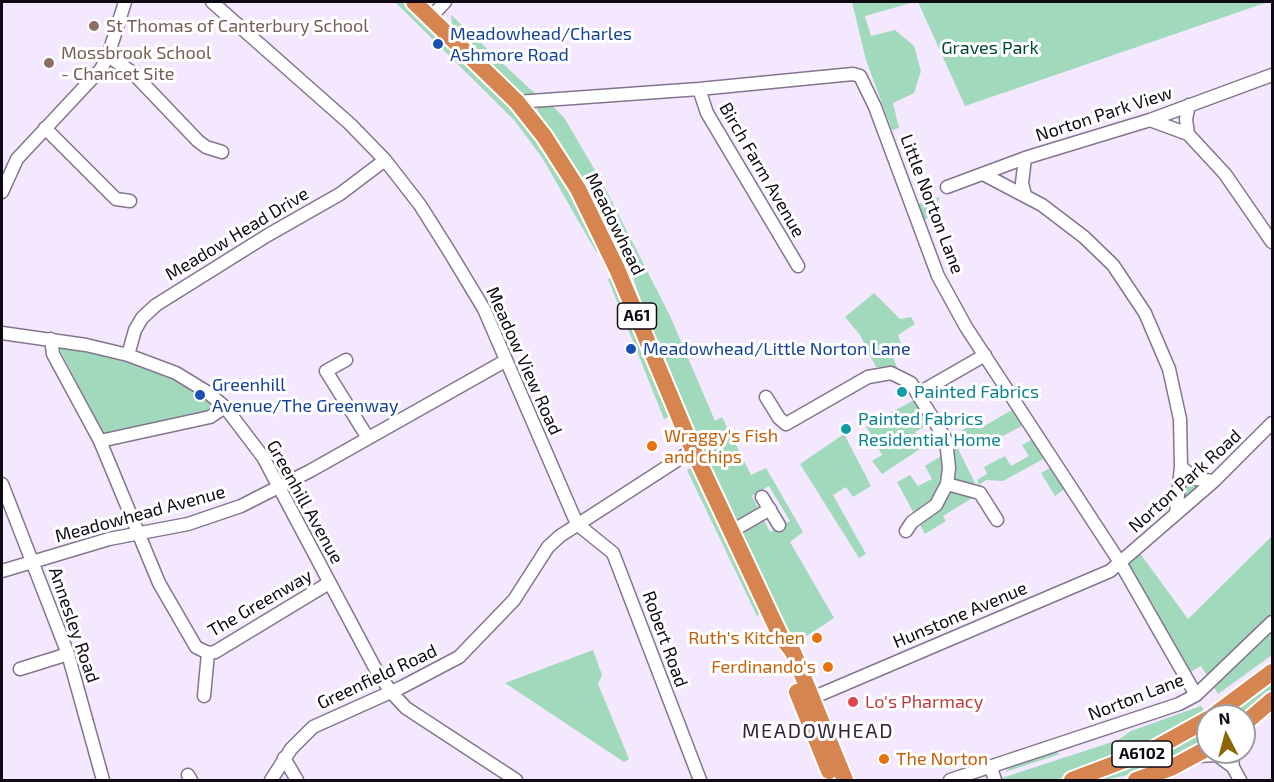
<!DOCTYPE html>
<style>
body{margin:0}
#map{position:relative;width:1274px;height:782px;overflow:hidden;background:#f4e8fe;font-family:"Exo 2",sans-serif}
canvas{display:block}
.frame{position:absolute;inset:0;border:3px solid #0e0912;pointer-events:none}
.north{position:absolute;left:1196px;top:704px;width:60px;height:60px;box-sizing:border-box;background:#fff;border:2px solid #9f9da0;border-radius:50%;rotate:354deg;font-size:16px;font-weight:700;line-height:24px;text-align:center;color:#0e0912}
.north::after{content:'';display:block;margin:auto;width:21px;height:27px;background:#8c6507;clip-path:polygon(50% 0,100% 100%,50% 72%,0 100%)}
</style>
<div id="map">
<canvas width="1274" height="782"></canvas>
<div class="frame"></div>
<div class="north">N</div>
</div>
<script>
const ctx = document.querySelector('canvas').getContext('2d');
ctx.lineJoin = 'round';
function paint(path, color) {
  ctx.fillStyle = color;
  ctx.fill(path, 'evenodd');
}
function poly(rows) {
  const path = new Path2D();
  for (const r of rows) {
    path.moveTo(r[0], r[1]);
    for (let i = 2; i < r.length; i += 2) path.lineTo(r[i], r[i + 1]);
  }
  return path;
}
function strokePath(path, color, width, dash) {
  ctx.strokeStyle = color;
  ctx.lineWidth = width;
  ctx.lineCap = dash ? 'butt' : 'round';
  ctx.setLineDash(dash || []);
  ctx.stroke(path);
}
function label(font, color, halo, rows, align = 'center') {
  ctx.font = font + ' "Exo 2",sans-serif';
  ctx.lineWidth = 6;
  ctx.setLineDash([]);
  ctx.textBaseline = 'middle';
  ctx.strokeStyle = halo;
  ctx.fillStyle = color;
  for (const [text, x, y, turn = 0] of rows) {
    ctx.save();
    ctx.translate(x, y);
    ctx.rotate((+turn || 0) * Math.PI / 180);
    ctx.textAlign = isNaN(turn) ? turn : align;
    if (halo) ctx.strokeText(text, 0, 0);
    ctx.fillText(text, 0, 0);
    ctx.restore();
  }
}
const green = poly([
 [395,2,402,2,520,117,549,155,575,198,600,249,596,252,543,159,515,121],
 [852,2,914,2,865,16,871,36,895,30,914,46,921,71,914,93,893,103,899,128,892,130,866,60],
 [918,2,1268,2,965,106],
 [451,15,530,89,539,96,521,93,452,24],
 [538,107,554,107,565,119,603,184,670,316,715,421,722,417,751,475,766,468,803,532,790,542,834,618,805,637,796,640,790,636,697,440,661,357,633,278,589,191,537,110],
 [769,486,790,521,770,532,752,496],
 [940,197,933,214,923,221,918,204],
 [613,277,670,416,664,419,608,279],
 [874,293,900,319,911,317,915,324,898,335,902,347,891,351,897,368,876,367,860,335,845,317],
 [67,347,137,364,179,381,208,399,211,405,207,411,184,420,103,433,59,348],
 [916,399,931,423,915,432,923,447,882,474,872,461,882,455,866,426],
 [1012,410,1024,425,983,446,978,439,958,449,975,483,968,486,974,497,943,516,946,521,925,534,897,482,910,475,918,486,932,479,925,466,951,450,950,437,975,423,979,429],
 [844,434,871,486,853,497,846,487,833,495,866,554,859,558,800,464],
 [1033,439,1045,458,1003,481,986,480,979,485,977,480,987,474,984,467,1005,456,1011,466,1029,456,1022,445],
 [694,466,730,541,760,613,757,616,687,470],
 [1052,467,1066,488,1055,496,1041,473],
 [1184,479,1203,487,1187,501,1182,499],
 [1272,536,1272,655,1218,694,1201,666,1187,674,1129,564,1139,552,1188,619],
 [593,650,602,675,598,684,629,759,624,762,505,683],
 [1272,683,1272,693,1243,716,1236,707],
 [1201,706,1206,713,1179,729,1067,776,1054,780,1001,780,1002,778,1118,740,1131,731],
 [1208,724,1208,740,1184,754,1142,772,1104,780,1084,780],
 [1056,752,1060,754,1005,772,1009,768]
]);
const minor = poly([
 [212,2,350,124,385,160,420,205,449,251,484,309,577,524,613,553,700,780],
 [431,17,445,2],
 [108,56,133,73,198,141,206,147,222,152],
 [699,89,707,113,798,266],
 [517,102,699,89,853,74,860,76,875,107,938,276,966,327,1121,564,1196,695],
 [1150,120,1188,134,1225,174,1272,242],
 [45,128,116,199,130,201],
 [1188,134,1186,119,1189,105],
 [983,174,1042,205,1084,237,1113,265,1145,313,1169,369,1180,419,1181,467,1176,514],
 [947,187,1025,158,1150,120,1272,75],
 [2,192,17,159,101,69,108,56,125,2],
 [1025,195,1022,183,1025,158],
 [2,333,86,345,128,355,176,373,207,392,225,407,263,457,375,668,391,692,406,708,516,780],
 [51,339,53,354,100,441,159,583,196,647,208,653,215,652,329,583],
 [128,355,135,330,142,318,156,305,268,235,340,194,385,160],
 [346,360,326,371,368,438],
 [919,393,985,355],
 [766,397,779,418,786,424,868,377,891,373,911,383,946,440,949,468,947,484,936,505,912,522,906,531],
 [100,441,210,417,225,407],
 [1181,467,1196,479,1214,481],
 [2,484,68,654,103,780],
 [947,484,980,493,997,520],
 [762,497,779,525],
 [732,531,770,509],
 [2,571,109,539,188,524,241,506,310,471,505,361],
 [20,669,68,654],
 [204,696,208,653],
 [812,698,1110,571,1214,481,1272,423],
 [1231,752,1233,767,1240,780],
 [1197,756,1217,755,1233,767],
 [284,758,297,780],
 [991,768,995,780],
 [188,775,191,780],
 [271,780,291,749,313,727,402,687,459,657,514,600,548,547,560,536,693,450],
 [950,780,1179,704,1196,695,1272,622]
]);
const highway = poly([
 [414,2,517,102,544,136,578,189,617,269,693,450,780,635,793,652,845,780],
 [797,692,829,771],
 [1213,716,1272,672],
 [1244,724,1272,700],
 [1072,780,1154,749,1208,719],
 [1136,780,1171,768,1208,748]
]);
const markers = [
 [94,26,6,"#8d6e63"],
 [438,44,6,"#1a4fb4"],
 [49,63,6,"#8d6e63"],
 [631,349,6,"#1a4fb4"],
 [902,392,6,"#0f9aa8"],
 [200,395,6,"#1a4fb4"],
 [846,429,6,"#0f9aa8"],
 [652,446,6,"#e8710a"],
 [817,638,6,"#e8710a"],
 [828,667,6,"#e8710a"],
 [853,702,6,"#e0444e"],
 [884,759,6,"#e8710a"]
];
const shields = [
 [637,316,39],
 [1142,754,60]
];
const shieldNames = [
 ["A61",637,316],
 ["A6102",1142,754]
];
const educationNames = [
 ["St Thomas of Canterbury School",106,26],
 ["Mossbrook School",61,53],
 ["- Chancet Site",61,74]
];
const transitNames = [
 ["Meadowhead/Charles",450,34],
 ["Ashmore Road",450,55],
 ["Meadowhead/Little Norton Lane",643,349],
 ["Greenhill",212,385],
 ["Avenue/The Greenway",212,406]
];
const parkNames = [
 ["Graves Park",990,48]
];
const streetNames = [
 ["Norton Park View",1104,114,-18],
 ["Birch Farm Avenue",762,170,60],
 ["Little Norton Lane",932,204,69],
 ["Meadowhead",615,224,64],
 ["Meadow Head Drive",237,234,-31],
 ["Meadow View Road",524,361,66],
 ["Norton Park Road",1185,481,-42],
 ["Greenhill Avenue",305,502,61],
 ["Meadowhead Avenue",140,514,-15],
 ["The Greenway",260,603,-30],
 ["Hunstone Avenue",960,615,-23],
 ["Annesley Road",74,625,71],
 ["Robert Road",665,639,70],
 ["Greenfield Road",377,677,-25],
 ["Norton Lane",1136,697,-21]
];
const cultureNames = [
 ["Painted Fabrics",914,392],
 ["Painted Fabrics",858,419],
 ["Residential Home",858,440]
];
const foodNames = [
 ["Wraggy's Fish",664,436],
 ["and chips",664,457],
 ["Ruth's Kitchen",805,638,"right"],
 ["Ferdinando's",816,667,"right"],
 ["The Norton",896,759]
];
const healthNames = [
 ["Lo's Pharmacy",865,702]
];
const neighbourhoodNames = [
 ["MEADOWHEAD",818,731]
];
paint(green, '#a0d9bc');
strokePath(minor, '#83758e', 15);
strokePath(highway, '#fff', 20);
strokePath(minor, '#fff', 12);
strokePath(highway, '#d68551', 16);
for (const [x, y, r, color] of markers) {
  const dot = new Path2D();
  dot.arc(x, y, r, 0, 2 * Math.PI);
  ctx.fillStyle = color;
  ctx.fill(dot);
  strokePath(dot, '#fff', 2);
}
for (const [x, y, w] of shields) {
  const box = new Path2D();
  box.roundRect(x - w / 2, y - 13, w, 26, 4.5);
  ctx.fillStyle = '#fff';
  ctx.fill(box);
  strokePath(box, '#0e0912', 1.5);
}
label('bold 16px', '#0e0912', null, shieldNames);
label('18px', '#785e54', '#fff', educationNames, 'left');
label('18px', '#164399', '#fff', transitNames, 'left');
label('18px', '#014930', '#fff', parkNames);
label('18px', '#0e0912', '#fff', streetNames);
label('18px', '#0d838f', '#fff', cultureNames, 'left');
label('18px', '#c56008', '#fff', foodNames, 'left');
label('18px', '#be3a42', '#fff', healthNames, 'left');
ctx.letterSpacing = '1.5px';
label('20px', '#33263c', '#fff', neighbourhoodNames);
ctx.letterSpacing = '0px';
</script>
